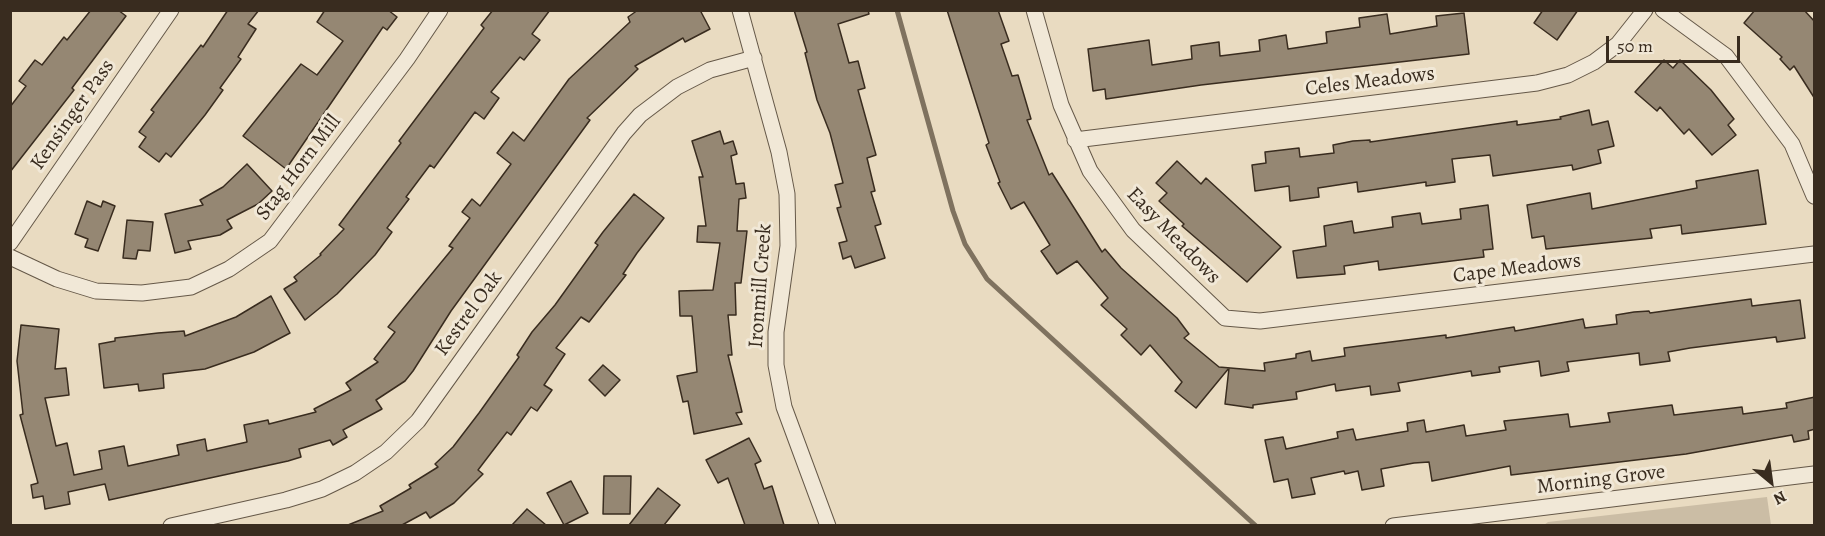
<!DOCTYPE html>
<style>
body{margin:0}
#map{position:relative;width:1825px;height:536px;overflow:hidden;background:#e9dbc1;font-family:Alegreya,serif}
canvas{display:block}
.frame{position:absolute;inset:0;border:12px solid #392c1f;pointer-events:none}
.north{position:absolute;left:1741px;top:452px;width:60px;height:60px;-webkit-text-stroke:4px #f1e8d7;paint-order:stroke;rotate:151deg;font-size:16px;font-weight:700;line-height:24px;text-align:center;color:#392c1f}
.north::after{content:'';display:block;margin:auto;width:21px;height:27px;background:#392c1f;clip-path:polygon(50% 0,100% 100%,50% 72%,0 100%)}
.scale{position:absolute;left:1606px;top:36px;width:134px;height:27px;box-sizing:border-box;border:3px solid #392c1f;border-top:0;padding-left:8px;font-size:18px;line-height:21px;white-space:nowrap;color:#392c1f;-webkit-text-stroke:4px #f1e8d7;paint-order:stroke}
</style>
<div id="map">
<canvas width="1825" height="536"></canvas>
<div class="frame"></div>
<div class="north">N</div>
<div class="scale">50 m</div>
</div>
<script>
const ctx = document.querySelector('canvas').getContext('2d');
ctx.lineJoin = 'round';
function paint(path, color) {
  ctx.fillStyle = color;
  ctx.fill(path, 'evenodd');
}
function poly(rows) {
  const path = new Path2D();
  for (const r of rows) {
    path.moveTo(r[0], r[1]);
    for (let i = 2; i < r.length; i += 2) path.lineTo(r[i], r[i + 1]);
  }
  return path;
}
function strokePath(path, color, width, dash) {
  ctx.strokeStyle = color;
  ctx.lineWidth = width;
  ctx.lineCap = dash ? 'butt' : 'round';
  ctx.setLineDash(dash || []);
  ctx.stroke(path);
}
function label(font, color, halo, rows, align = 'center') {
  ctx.font = font + ' Alegreya,serif';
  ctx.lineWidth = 6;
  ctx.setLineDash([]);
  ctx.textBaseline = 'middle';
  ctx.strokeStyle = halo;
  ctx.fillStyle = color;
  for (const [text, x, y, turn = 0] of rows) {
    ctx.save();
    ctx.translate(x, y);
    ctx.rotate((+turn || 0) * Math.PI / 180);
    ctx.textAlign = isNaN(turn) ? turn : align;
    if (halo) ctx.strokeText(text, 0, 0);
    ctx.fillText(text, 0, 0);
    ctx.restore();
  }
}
const green = poly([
 [1767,497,1771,525,1544,525,1548,522]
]);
const stream = poly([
 [897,10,953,211,965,244,987,279,1256,526]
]);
const building = poly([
 [91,10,118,10,126,16,72,88,74,90,10,172,10,107,26,86,19,81,35,60,42,65,64,37,67,40,91,10],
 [228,10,259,10,248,24,256,29,238,57,241,59,220,88,223,90,205,115,171,157,166,153,159,162,139,147,146,137,139,132,154,112,151,110,201,45,203,47,228,10],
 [325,10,388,10,397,17,387,30,383,27,286,169,243,136,301,64,317,75,343,41,317,22,325,10],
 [493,10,550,10,532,34,540,40,524,60,520,57,491,92,499,98,484,119,475,112,434,168,430,165,406,197,409,199,387,228,392,232,375,255,337,294,305,320,284,289,297,281,294,277,321,255,320,254,344,229,339,225,401,143,399,141,484,28,481,25,493,10],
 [638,10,700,10,710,29,685,42,683,38,635,66,638,69,587,118,590,120,451,311,413,371,405,381,376,400,382,409,343,430,347,437,333,445,330,440,299,449,301,457,288,461,109,500,105,484,68,492,70,504,45,509,43,496,33,498,31,485,38,483,20,415,23,414,17,361,21,325,59,329,55,369,66,368,69,395,45,398,56,446,67,443,74,475,102,469,99,451,124,446,128,466,179,455,177,445,205,439,207,451,247,442,244,425,268,420,269,424,316,412,314,409,351,390,346,383,378,362,374,359,395,332,388,327,453,248,449,246,470,218,462,212,472,199,480,206,511,164,497,153,513,132,524,141,569,79,630,22,628,17,638,10],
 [794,10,868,10,869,14,838,24,849,63,858,61,865,88,858,90,876,155,867,158,875,191,871,192,881,224,875,226,885,258,855,268,851,256,843,259,839,243,847,241,837,208,841,207,835,185,843,183,830,133,817,100,805,53,807,52,794,10],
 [947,10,998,10,1009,41,1001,44,1012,76,1018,75,1031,119,1027,120,1049,175,1052,173,1102,252,1105,249,1121,268,1177,318,1189,334,1184,338,1219,367,1265,371,1264,363,1296,358,1296,354,1310,351,1312,361,1345,356,1344,348,1359,346,1446,335,1446,338,1514,327,1515,331,1583,319,1585,328,1617,324,1616,315,1634,312,1649,311,1650,313,1751,299,1752,306,1800,300,1805,338,1777,342,1776,337,1690,348,1668,352,1670,361,1640,365,1639,353,1567,362,1569,371,1541,376,1539,361,1499,367,1500,372,1472,376,1471,371,1398,383,1400,391,1371,395,1370,386,1336,391,1335,384,1296,392,1297,399,1253,405,1253,408,1225,404,1229,368,1196,408,1175,391,1182,382,1150,345,1141,355,1121,335,1127,329,1101,305,1108,298,1077,261,1057,274,1041,251,1050,245,1024,202,1011,209,998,183,1000,182,986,145,989,143,947,10],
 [1543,10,1578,10,1557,40,1534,23,1543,10],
 [1755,10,1804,10,1815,22,1815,99,1794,66,1790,70,1780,59,1782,57,1744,23,1755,10],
 [1464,13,1469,54,1201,85,1106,99,1105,89,1093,91,1088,49,1149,40,1152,65,1192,59,1191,46,1219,42,1220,56,1260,51,1259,40,1286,35,1288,49,1327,43,1326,32,1360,27,1359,18,1387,14,1390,34,1437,26,1436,16,1464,13],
 [1664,60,1673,68,1680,60,1711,90,1734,119,1728,125,1736,135,1712,155,1689,129,1684,134,1660,107,1657,111,1635,92,1664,60],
 [1589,110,1592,125,1608,121,1614,146,1598,150,1601,163,1573,170,1572,165,1493,176,1490,155,1452,159,1455,182,1426,186,1426,182,1358,192,1357,182,1318,188,1319,197,1290,201,1289,186,1255,191,1252,165,1266,163,1265,152,1299,148,1300,157,1334,153,1333,145,1353,141,1370,140,1370,142,1517,121,1517,125,1561,119,1560,117,1589,110],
 [720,131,724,144,733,141,737,154,731,156,736,184,744,183,746,198,739,199,737,231,747,231,741,283,735,283,736,315,728,315,732,355,728,355,742,412,736,413,742,424,694,434,688,401,683,402,677,376,697,372,692,316,680,316,679,291,713,290,720,243,697,242,698,226,706,226,699,177,703,177,692,141,720,131],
 [1177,161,1201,184,1206,178,1281,247,1247,282,1182,226,1184,224,1159,201,1167,193,1156,183,1177,161],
 [247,164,272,191,258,204,227,220,232,228,220,235,188,241,191,249,175,253,165,214,203,205,200,200,223,187,247,164],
 [1758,170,1766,224,1682,234,1681,225,1650,229,1652,238,1546,249,1544,236,1532,238,1527,205,1590,193,1592,209,1697,188,1696,181,1758,170],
 [634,194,664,218,637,253,623,274,626,275,589,322,581,317,556,348,565,354,544,385,552,390,537,411,531,407,511,435,507,432,478,470,483,474,454,503,430,518,426,512,402,525,348,525,383,511,380,506,411,488,409,485,438,467,435,464,453,447,479,413,519,357,517,355,532,332,555,305,598,245,595,243,603,232,634,194],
 [87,201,101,207,103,201,115,206,98,251,85,247,88,239,75,234,87,201],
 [1488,205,1493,249,1483,250,1484,257,1379,270,1378,261,1344,266,1345,274,1297,278,1293,251,1326,246,1324,226,1352,221,1354,233,1393,227,1392,217,1420,213,1422,224,1461,219,1460,209,1488,205],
 [127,220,153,222,150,251,138,250,136,259,123,258,127,220],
 [271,296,290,333,254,352,205,369,163,374,164,388,139,391,138,384,104,388,99,344,115,341,115,338,158,333,184,331,185,336,236,317,271,296],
 [603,365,620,380,605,396,589,380,603,365],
 [1815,397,1815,429,1808,431,1809,439,1794,442,1792,435,1686,454,1511,475,1510,466,1432,481,1429,462,1414,463,1381,469,1384,486,1362,490,1358,471,1345,474,1344,471,1311,478,1315,494,1292,498,1288,479,1274,482,1265,440,1283,437,1286,449,1338,438,1337,432,1353,429,1356,440,1408,431,1407,423,1424,420,1426,432,1464,425,1466,436,1506,430,1504,421,1568,414,1570,427,1610,422,1608,413,1672,405,1674,415,1742,407,1743,414,1787,408,1786,403,1815,397],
 [749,438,761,461,755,464,764,489,772,486,784,525,745,525,728,478,718,483,706,460,749,438],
 [604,476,631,476,630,514,603,514,604,476],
 [571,481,588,513,564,525,547,493,571,481],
 [658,488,680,505,664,525,629,525,658,488],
 [527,509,546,525,512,525,527,509]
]);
const street = poly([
 [740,10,779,152,787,194,788,246,776,332,776,365,784,407,828,526],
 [1034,10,1061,105,1090,171,1133,230,1225,318,1260,321,1814,254],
 [1663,10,1726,56,1792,144,1814,196],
 [1075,140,1537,83,1568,75,1594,62,1618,44,1645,10],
 [10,243,171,10],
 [10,257,57,279,96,291,142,293,191,287,229,269,270,241,407,59,440,10],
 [171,526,286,500,322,489,355,473,386,452,418,421,624,133,640,115,677,87,710,70,754,58],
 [1393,526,1814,474]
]);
const streetNames = [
 ["Celes Meadows",1370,82,-7],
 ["Kensinger Pass",73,115,-55],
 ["Stag Horn Mill",299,168,-53],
 ["Easy Meadows",1173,236,46],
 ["Cape Meadows",1517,269,-7],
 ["Ironmill Creek",761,286,-86],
 ["Kestrel Oak",469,314,-54],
 ["Morning Grove",1601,480,-7]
];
paint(green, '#cbbda5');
strokePath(stream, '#7f725f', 5);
paint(building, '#958773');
strokePath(building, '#392c1f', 1.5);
strokePath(street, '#655848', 17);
strokePath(street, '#f1e8d7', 15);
label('21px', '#392c1f', '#f1e8d7', streetNames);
</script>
